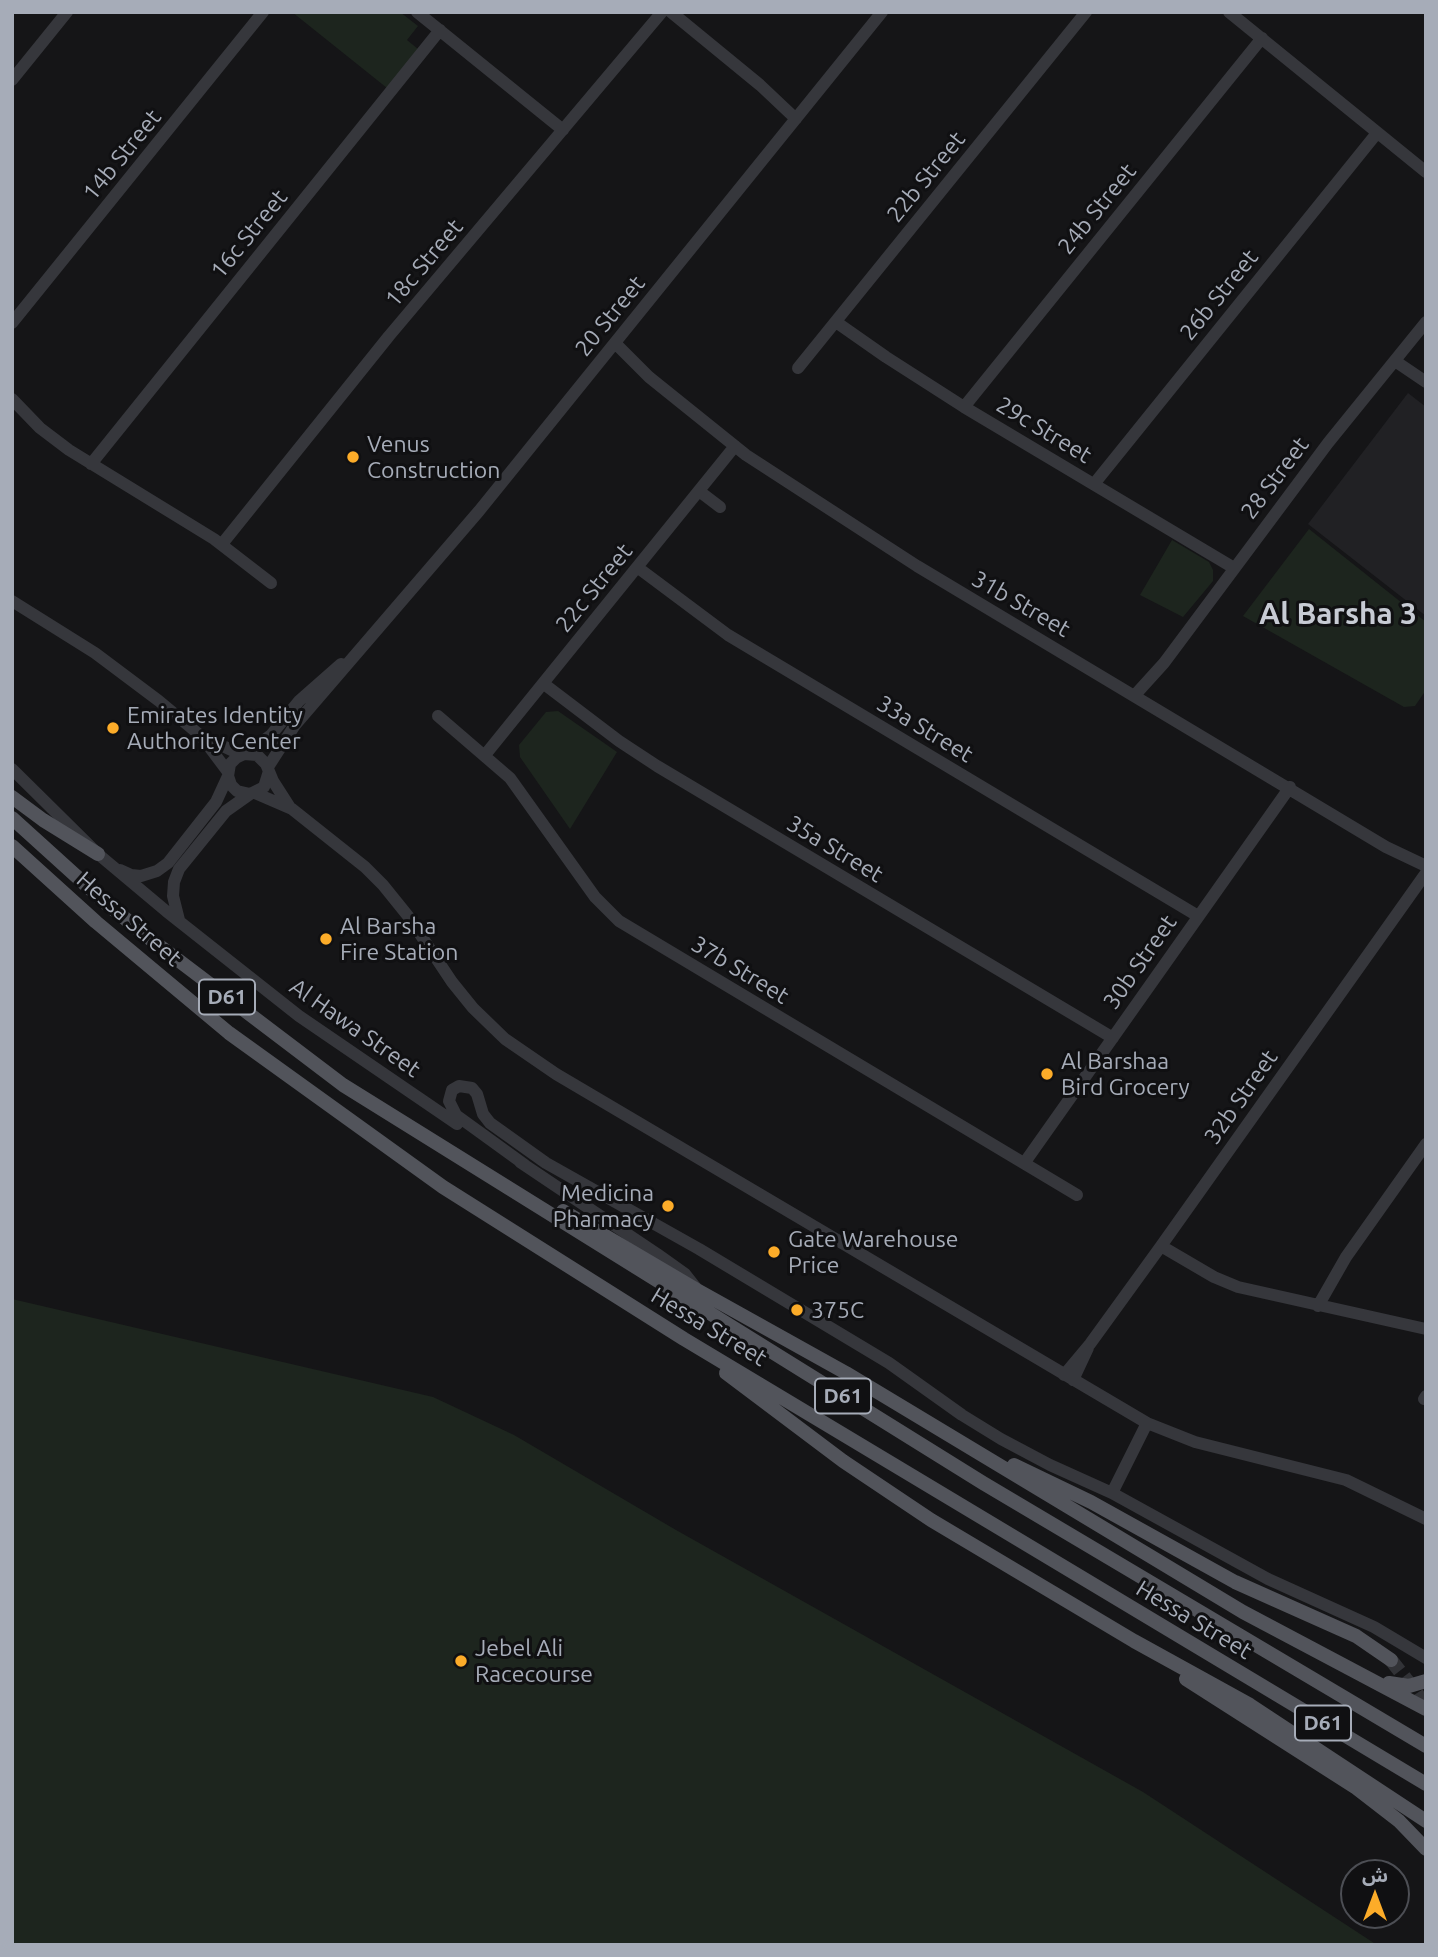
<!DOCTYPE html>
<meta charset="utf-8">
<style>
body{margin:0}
#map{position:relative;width:1438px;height:1957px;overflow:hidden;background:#151517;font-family:Ubuntu,"Noto Sans Arabic",sans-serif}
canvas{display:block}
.frame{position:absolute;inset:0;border:14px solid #a6acb8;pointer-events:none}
.north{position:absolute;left:1340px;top:1859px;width:70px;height:70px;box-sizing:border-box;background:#101012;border:2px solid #4c4e54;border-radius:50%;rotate:0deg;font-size:19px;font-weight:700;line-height:28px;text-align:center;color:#a6acb8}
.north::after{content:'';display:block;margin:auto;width:24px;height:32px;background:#fcac29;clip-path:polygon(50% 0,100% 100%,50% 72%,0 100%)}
</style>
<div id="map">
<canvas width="1438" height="1957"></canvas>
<div class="frame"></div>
<div class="north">ش</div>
</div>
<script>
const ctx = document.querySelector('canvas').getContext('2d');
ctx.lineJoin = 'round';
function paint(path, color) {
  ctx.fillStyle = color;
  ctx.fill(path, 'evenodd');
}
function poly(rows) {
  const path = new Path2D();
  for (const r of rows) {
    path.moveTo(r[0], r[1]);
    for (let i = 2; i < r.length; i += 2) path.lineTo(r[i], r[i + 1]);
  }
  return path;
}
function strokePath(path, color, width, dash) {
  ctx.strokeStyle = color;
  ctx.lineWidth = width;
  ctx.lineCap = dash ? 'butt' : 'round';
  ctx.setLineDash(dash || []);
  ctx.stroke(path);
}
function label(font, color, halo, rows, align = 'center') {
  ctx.font = font + ' Ubuntu,sans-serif';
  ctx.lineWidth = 6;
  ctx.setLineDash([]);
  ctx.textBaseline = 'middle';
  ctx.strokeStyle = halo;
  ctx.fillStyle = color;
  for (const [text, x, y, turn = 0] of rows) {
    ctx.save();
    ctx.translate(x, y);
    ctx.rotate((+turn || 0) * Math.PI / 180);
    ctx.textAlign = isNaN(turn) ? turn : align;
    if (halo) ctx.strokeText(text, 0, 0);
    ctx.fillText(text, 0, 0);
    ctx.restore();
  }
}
const built = poly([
 [1408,393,1426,407,1426,616,1308,524]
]);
const green = poly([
 [292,12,400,12,418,26,407,40,418,49,387,88],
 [1309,529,1426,622,1426,690,1415,706,1404,707,1243,616],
 [1172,540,1209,562,1213,570,1213,581,1183,617,1140,595],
 [558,711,617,752,570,829,520,757,519,745,546,712],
 [12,1299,433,1397,514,1435,676,1530,1143,1792,1377,1945,12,1945]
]);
const majorTunnel = poly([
 [1391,1660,1416,1692,1426,1708]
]);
const minor = poly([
 [417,12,563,130],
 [671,12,760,85,796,119],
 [1229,12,1426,172],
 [12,80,67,12],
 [836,322,886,357,964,407,1234,568],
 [12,323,263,12],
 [615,343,649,377,746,455,917,566,1386,847,1426,866],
 [1395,361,1426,382],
 [798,368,1086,12],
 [12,399,40,428,69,450,214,539,271,583],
 [964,407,1262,38],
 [91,464,440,30],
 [1094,484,1377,133],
 [699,491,720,507],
 [222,544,389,336,662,12],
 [637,567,728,635,1198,916],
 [12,601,95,653,159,701,201,736,228,772],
 [544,684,619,741,657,766,1113,1038],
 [1135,695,1164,663,1328,443,1426,322],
 [438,716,510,778,595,897,619,921,1077,1195],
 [208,739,242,755],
 [245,754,271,735,299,701,341,664],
 [485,755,735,446],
 [268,767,295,725,479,511,882,12],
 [12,769,98,854,166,911,299,1016,457,1124],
 [269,771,264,787,250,794,237,791,231,785,228,776,230,764,236,758,244,754,257,755,266,764,273,781,289,806],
 [255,793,292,809,365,867,383,885,408,916,452,982,473,1008,505,1039,556,1074,1147,1423,1195,1442,1346,1480,1426,1519],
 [120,870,131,875,141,876,157,871,168,863,216,802,228,776],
 [179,920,173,896,174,882,179,869,226,811,250,794],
 [520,1162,657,1254,685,1274,696,1288],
 [1025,1162,1290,787],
 [525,1165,456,1115,449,1101,452,1090,459,1086,472,1088,477,1094,483,1114,490,1123,546,1163,699,1249,889,1363,962,1415,1001,1439,1050,1465,1112,1493,1268,1579,1374,1627,1426,1658],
 [1161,1246,1214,1277,1238,1287,1426,1329],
 [1318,1306,1346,1257,1426,1144],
 [1064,1375,1090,1344,1161,1246,1426,873],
 [1073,1380,1088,1348],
 [1424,1399,1426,1396],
 [1112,1493,1147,1423]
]);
const major = poly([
 [12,797,43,820,98,854],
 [12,818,107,904,153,941,343,1085,983,1483,1426,1746],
 [12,846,96,922,229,1033,443,1187,684,1339,1426,1784],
 [563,1211,697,1290,846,1373,1243,1612,1426,1709],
 [726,1373,843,1461,931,1520,1134,1641,1250,1705,1426,1821],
 [1014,1465,1091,1502,1235,1582,1356,1636,1391,1660],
 [1186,1679,1355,1787,1399,1821,1426,1849],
 [1389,1683,1409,1686,1426,1681]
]);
const markers = [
 [353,457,7,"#fcac29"],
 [113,728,7,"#fcac29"],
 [326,939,7,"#fcac29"],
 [1047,1074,7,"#fcac29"],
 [668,1206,7,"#fcac29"],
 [774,1252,7,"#fcac29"],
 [797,1310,7,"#fcac29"],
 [461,1661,7,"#fcac29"]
];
const shields = [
 [227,997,56],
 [843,1396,56],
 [1323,1723,56]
];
const shieldNames = [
 ["D61",227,997],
 ["D61",843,1396],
 ["D61",1323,1723]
];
const streetNames = [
 ["14b Street",122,155,-51],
 ["22b Street",926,177,-51],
 ["24b Street",1097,209,-51],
 ["16c Street",249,234,-51],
 ["18c Street",424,263,-50],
 ["26b Street",1219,295,-51],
 ["20 Street",610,316,-51],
 ["29c Street",1044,430,31],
 ["28 Street",1275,478,-53],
 ["22c Street",594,588,-51],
 ["31b Street",1021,604,30],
 ["33a Street",925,729,31],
 ["35a Street",835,849,31],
 ["Hessa Street",129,919,41],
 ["30b Street",1140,962,-55],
 ["37b Street",740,970,31],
 ["Al Hawa Street",355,1028,35],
 ["32b Street",1241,1097,-55],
 ["Hessa Street",709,1327,31],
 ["Hessa Street",1194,1620,31]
];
const poiNames = [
 ["Venus",367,444],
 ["Construction",367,470],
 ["Emirates Identity",127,715],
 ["Authority Center",127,741],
 ["Al Barsha",340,926],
 ["Fire Station",340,952],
 ["Al Barshaa",1061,1061],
 ["Bird Grocery",1061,1087],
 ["Medicina",654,1193,"right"],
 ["Pharmacy",654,1219,"right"],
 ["Gate Warehouse",788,1239],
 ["Price",788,1265],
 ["375C",811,1310],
 ["Jebel Ali",475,1648],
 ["Racecourse",475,1674]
];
const districtNames = [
 ["Al Barsha 3",1338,614]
];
paint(built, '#212124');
paint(green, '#1d251e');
strokePath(majorTunnel, '#323337', 14, [14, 7]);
strokePath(minor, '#36373c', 12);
strokePath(major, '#52545b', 14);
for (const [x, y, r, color] of markers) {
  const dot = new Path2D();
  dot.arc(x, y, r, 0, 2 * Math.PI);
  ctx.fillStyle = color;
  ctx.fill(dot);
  strokePath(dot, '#101012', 2.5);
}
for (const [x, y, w] of shields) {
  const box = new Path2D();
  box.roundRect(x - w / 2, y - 17.5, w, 35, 5);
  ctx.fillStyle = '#101012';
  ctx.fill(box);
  strokePath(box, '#a6acb8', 2);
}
label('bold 21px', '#a6acb8', null, shieldNames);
label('23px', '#a6acb8', '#101012', streetNames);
label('23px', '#a6acb8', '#101012', poiNames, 'left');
label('bold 30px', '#c7cbd4', '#101012', districtNames);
</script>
